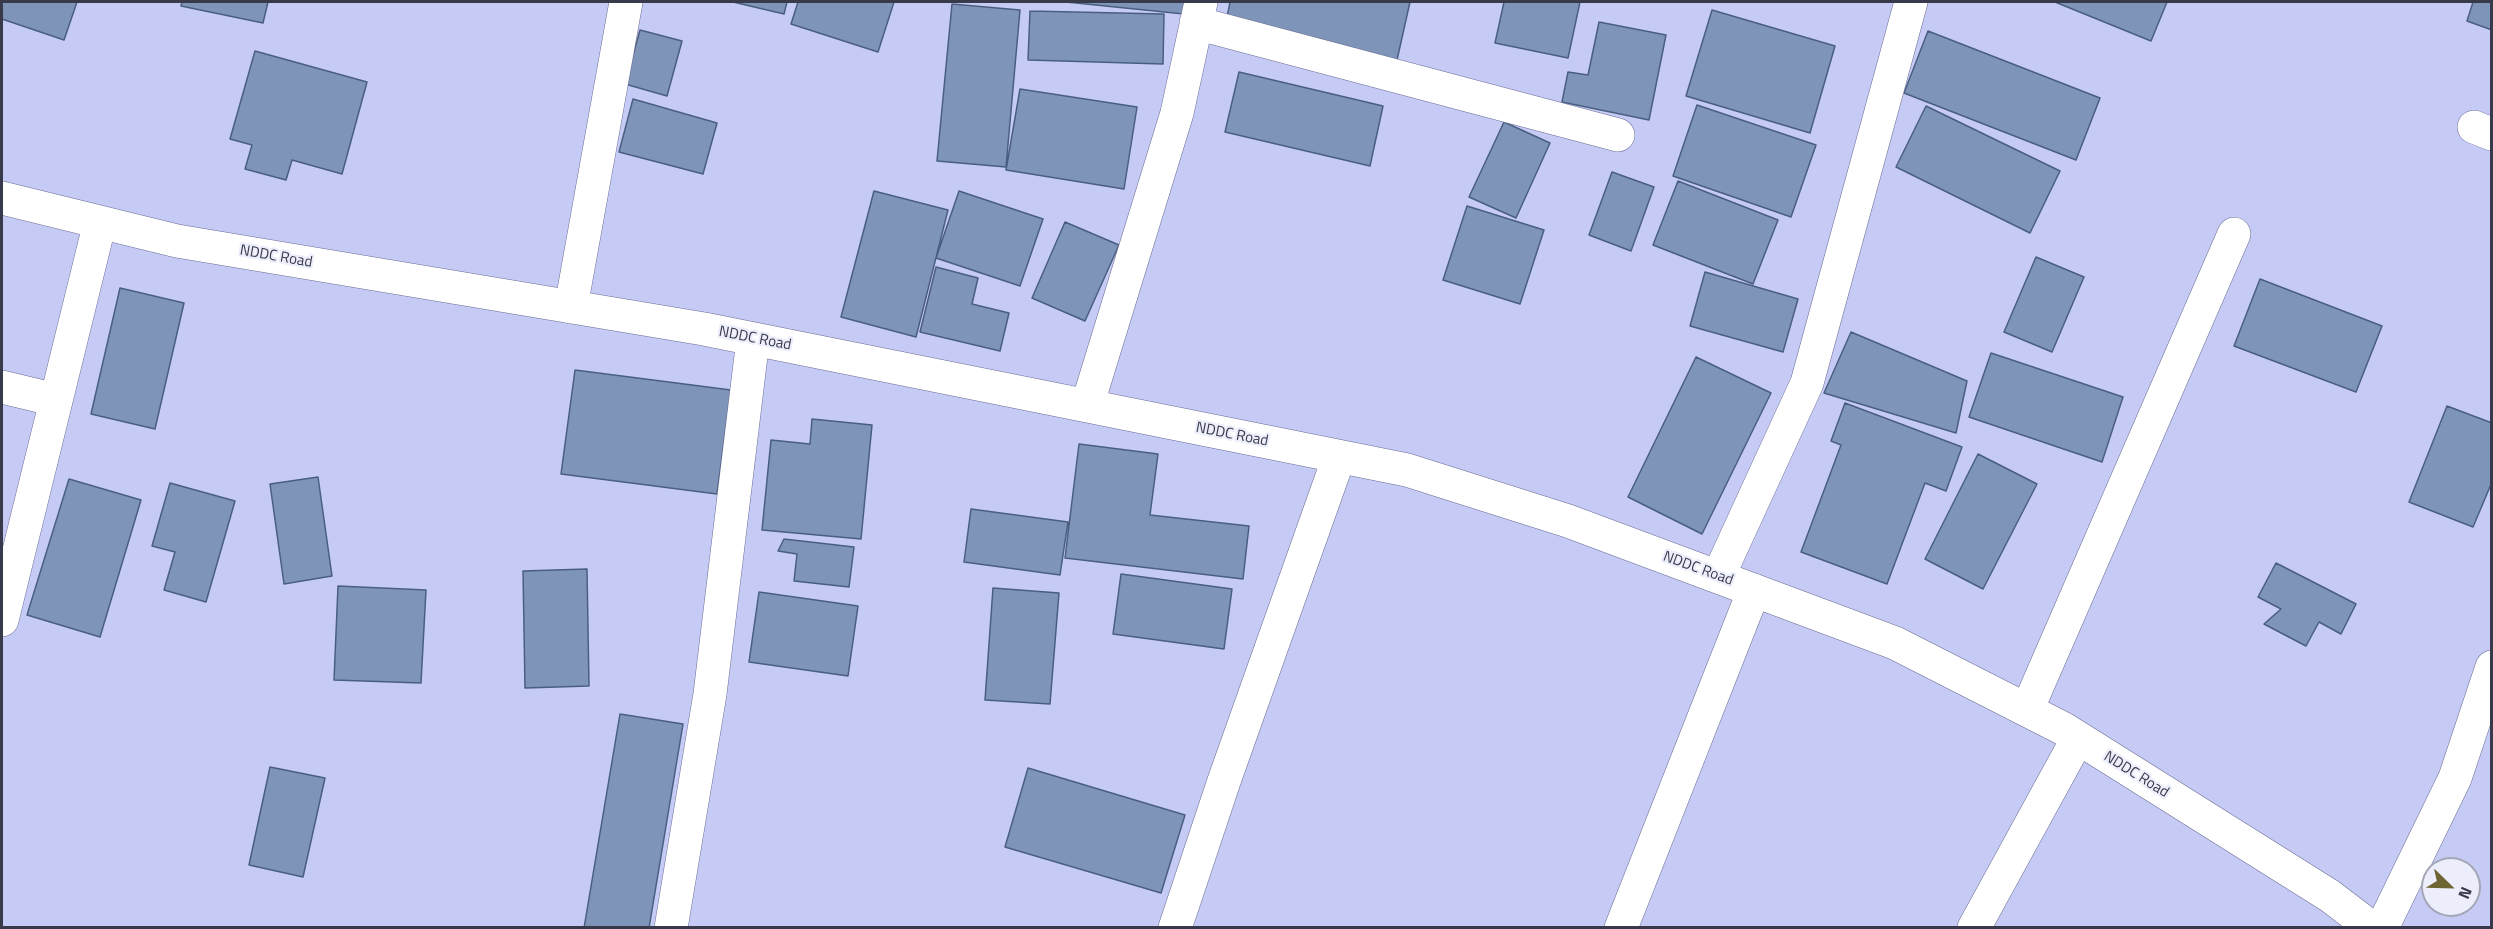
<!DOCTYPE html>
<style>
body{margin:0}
#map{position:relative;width:2493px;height:929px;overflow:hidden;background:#c6cbf6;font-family:"Titillium Web",sans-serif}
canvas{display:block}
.frame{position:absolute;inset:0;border:3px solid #383a4b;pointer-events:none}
.north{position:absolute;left:2421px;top:857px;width:60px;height:60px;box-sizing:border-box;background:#edeefc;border:2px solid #a5a6b5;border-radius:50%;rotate:113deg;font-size:16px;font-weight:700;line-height:24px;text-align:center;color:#383a4b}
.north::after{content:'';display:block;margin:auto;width:21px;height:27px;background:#6e6532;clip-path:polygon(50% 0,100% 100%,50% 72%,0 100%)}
</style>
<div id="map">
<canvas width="2493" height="929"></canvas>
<div class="frame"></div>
<div class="north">N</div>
</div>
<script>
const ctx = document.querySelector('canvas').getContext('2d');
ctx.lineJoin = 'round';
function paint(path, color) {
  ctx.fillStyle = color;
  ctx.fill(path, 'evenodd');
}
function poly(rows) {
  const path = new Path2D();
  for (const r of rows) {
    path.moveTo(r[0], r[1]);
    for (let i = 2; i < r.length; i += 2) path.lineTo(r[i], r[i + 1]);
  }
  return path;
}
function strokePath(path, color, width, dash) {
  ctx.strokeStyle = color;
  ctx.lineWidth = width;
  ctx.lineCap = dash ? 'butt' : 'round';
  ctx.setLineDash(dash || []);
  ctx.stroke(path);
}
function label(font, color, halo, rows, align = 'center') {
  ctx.font = font + ' "Titillium Web",sans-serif';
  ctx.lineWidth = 4.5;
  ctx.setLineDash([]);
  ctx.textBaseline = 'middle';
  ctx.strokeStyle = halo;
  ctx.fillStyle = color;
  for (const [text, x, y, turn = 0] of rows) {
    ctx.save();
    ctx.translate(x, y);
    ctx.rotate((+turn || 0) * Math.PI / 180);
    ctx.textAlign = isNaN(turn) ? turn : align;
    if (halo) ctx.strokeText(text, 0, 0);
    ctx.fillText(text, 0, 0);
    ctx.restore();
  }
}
const building = poly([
 [2,2,77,2,64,40,2,19,2,2],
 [182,2,268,2,263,23,181,6,182,2],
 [733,2,787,2,784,14,733,2],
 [798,2,894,2,878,52,791,24,798,2],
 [1066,2,1185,2,1184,14,1066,2],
 [1230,2,1410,2,1397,60,1226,23,1230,2],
 [1504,2,1580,2,1568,58,1495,43,1504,2],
 [2055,2,2167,2,2151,41,2055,2],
 [2473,2,2492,2,2492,30,2467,21,2473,2],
 [952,4,1020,10,1006,167,937,161,952,4],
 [1712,10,1835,46,1810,133,1686,96,1712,10],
 [1030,11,1164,14,1163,64,1028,60,1030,11],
 [1599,22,1666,35,1649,120,1562,102,1568,72,1588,75,1599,22],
 [640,30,682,41,667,96,625,84,640,30],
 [1928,31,2100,98,2076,160,1904,93,1928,31],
 [255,51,367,82,342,174,292,160,286,180,245,169,252,145,230,139,255,51],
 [1239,72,1383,106,1370,166,1225,132,1239,72],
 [1020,89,1137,107,1124,189,1006,170,1020,89],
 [633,99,717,123,703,174,619,152,633,99],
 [1697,105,1816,145,1791,217,1673,176,1697,105],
 [1926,106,2060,171,2030,233,1896,167,1926,106],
 [1504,122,1550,143,1516,218,1469,197,1504,122],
 [1612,172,1654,187,1631,251,1589,235,1612,172],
 [1678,181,1778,220,1753,284,1653,245,1678,181],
 [874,191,948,210,916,337,841,317,874,191],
 [959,191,1043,219,1020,286,936,258,959,191],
 [1467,206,1544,230,1520,304,1443,280,1467,206],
 [1065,222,1119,245,1085,321,1032,298,1065,222],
 [2036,257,2084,277,2052,352,2004,332,2036,257],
 [936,267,978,278,972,304,1009,313,1000,351,920,332,936,267],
 [1705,272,1798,299,1783,352,1690,326,1705,272],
 [2260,279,2382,326,2356,392,2234,346,2260,279],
 [120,288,184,303,155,429,91,414,120,288],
 [1851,332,1967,381,1956,433,1824,393,1851,332],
 [1991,353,2123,397,2102,462,1969,417,1991,353],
 [1696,357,1771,393,1702,534,1628,497,1696,357],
 [575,370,731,390,717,494,561,474,575,370],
 [1845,403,1962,447,1946,491,1925,483,1887,584,1801,552,1841,445,1831,441,1845,403],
 [2447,406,2492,423,2492,482,2473,527,2409,502,2447,406],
 [812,419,872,425,861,539,762,530,771,440,810,444,812,419],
 [1079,444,1158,454,1150,515,1249,526,1243,579,1065,558,1079,444],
 [1978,454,2037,484,1983,589,1925,559,1978,454],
 [318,477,332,576,284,584,270,484,318,477],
 [69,479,141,500,100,637,27,615,69,479],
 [170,483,235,501,206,602,164,590,175,552,152,546,170,483],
 [971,509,1068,522,1060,575,964,562,971,509],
 [784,539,854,547,849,587,794,581,797,554,778,551,784,539],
 [2276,563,2356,604,2341,634,2319,622,2306,646,2264,624,2281,609,2258,597,2276,563],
 [587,569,589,686,525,688,523,571,587,569],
 [1121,574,1232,589,1224,649,1113,634,1121,574],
 [338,586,426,590,421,683,334,680,338,586],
 [993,588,1059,593,1050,704,985,700,993,588],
 [759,592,858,606,848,676,749,662,759,592],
 [620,714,683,724,649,928,584,928,620,714],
 [270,767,325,778,303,877,249,865,270,767],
 [1028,768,1185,815,1161,893,1005,847,1028,768]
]);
const street = poly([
 [1196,23,1618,135],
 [2474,127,2492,134],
 [2,198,177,241,704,329,1407,470,1568,521,1895,643,2064,729,2330,896,2372,928],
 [571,307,626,2],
 [2,387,56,400],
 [1087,406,1177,113,1201,2],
 [1718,577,1807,383,1911,2],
 [2,620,100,222],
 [2027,710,2234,234],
 [671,928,710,694,753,339],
 [1175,928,1224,781,1339,457],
 [1621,928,1754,590],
 [1974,928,2078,738],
 [2382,928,2455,778,2492,667]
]);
const streetNames = [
 ["NDDC Road",276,257,10],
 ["NDDC Road",755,339,11],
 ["NDDC Road",1232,435,11],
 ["NDDC Road",1698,569,20],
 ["NDDC Road",2136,775,32]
];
paint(building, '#7e94b9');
strokePath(building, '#4a5f80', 1.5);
strokePath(street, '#696c93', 34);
strokePath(street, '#fff', 33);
label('15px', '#383a4b', '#edeefc', streetNames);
</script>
